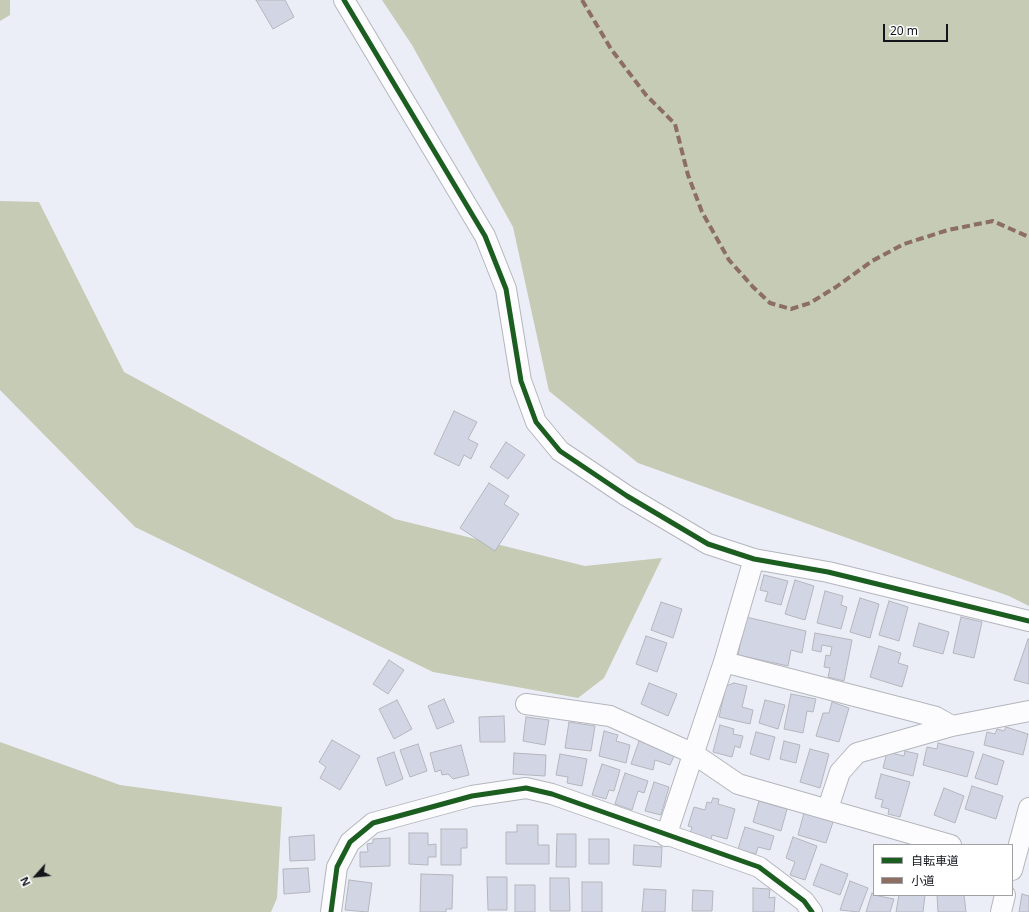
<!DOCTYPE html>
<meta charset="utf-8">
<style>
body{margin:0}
#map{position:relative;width:1029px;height:912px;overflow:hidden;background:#ebeef7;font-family:"Noto Sans","Noto Sans JP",sans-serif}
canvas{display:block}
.legend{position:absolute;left:873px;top:844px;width:140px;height:52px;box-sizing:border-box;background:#fff;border:1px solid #a1a1a4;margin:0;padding:5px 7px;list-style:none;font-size:12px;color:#13151b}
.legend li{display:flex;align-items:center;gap:8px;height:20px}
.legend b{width:20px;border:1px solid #a1a1a4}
.north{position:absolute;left:16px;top:856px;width:40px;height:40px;-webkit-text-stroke:3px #fff;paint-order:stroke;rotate:243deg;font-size:11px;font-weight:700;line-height:16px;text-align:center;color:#13151b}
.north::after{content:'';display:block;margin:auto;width:14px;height:18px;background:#13151b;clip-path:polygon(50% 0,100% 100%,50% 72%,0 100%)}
.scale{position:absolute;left:883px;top:24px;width:65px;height:18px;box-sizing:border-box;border:2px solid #13151b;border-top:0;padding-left:5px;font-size:12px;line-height:14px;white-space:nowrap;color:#13151b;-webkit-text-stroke:3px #fff;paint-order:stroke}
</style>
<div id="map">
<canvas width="1029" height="912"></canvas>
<ul class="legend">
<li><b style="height:5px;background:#1b5e20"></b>自転車道</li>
<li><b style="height:5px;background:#8d6e63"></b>小道</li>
</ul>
<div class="north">N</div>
<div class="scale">20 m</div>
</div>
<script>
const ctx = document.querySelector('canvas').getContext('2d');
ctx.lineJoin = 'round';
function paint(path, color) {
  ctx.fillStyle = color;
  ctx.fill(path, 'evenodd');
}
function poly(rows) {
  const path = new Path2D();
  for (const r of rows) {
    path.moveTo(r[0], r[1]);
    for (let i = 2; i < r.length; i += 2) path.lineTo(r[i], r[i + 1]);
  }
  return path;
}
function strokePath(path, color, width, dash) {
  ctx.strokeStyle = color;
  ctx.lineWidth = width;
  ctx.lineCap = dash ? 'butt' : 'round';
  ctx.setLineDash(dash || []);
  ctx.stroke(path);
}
const forest = poly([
 [0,0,10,0,10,15,0,21],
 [382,0,1029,0,1029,606,1009,596,638,463,549,391,513,227,412,45],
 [0,201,39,202,124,372,395,519,585,566,662,558,604,678,578,698,433,672,135,527,0,390],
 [0,742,120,785,282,807,277,898,271,912,0,912]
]);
const building = poly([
 [256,0,285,0,294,17,273,29,256,0],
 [454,411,477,422,468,439,478,444,471,459,464,455,459,466,434,454,454,411],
 [506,442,525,455,508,479,490,467,506,442],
 [489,483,509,496,504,504,519,514,495,551,460,528,489,483],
 [764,575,788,581,781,605,765,601,768,592,760,590,764,575],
 [795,580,814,586,805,620,785,614,795,580],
 [825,591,843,596,841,605,847,607,841,629,817,623,825,591],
 [860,598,879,604,870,638,850,632,860,598],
 [889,601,908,607,899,641,879,635,889,601],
 [661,602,682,609,673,638,651,630,661,602],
 [746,617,806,631,802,653,791,650,788,666,738,655,746,617],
 [961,617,982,622,974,658,953,653,961,617],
 [919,623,949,632,943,654,913,646,919,623],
 [815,633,852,640,844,681,828,677,830,668,824,667,826,655,830,656,832,647,822,645,821,652,812,650,815,633],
 [646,636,667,643,657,672,636,664,646,636],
 [1028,639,1029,640,1029,684,1014,680,1028,639],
 [879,646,901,653,898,663,908,666,902,687,870,677,879,646],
 [389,660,404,670,388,694,373,684,389,660],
 [649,683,677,694,668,716,641,704,649,683],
 [734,683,747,686,742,707,753,710,750,724,719,717,726,686,734,683],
 [791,694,816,699,813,712,807,711,803,733,784,729,791,694],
 [444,699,454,722,437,729,428,706,444,699],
 [397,700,412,729,394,739,379,709,397,700],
 [765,700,785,705,778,729,759,723,765,700],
 [832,702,849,708,839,742,816,736,823,713,829,713,832,702],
 [504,716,505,742,480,742,479,717,504,716],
 [526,717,549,720,545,745,523,741,526,717],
 [569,722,595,726,591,751,565,748,569,722],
 [720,725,734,729,733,734,743,736,740,748,735,746,732,757,713,752,720,725],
 [1006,727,1028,734,1023,755,984,745,987,732,995,734,997,729,1004,731,1006,727],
 [604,731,618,735,616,741,630,745,626,763,599,756,604,731],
 [756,732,775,737,769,760,750,754,756,732],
 [332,740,360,756,340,790,320,778,326,767,319,762,332,740],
 [639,741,675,754,670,765,655,760,653,770,631,764,639,741],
 [784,741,800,745,796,763,780,759,784,741],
 [938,743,974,752,967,777,923,765,927,747,937,749,938,743],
 [418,744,427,771,410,777,400,750,418,744],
 [461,745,469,775,453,779,448,774,442,775,441,770,435,772,430,753,461,745],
 [810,749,829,754,820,788,800,782,810,749],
 [905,751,918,754,913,776,883,768,887,752,904,756,905,751],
 [394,752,403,779,386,786,377,758,394,752],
 [514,753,546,755,545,776,513,774,514,753],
 [560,754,587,759,582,786,567,783,568,777,556,775,560,754],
 [983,754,1004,761,997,785,975,778,983,754],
 [602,764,620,770,614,791,609,790,606,799,592,795,602,764],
 [625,773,648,781,644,793,638,791,632,810,615,804,625,773],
 [881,774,910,782,900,817,888,814,889,809,881,807,883,800,875,798,881,774],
 [654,782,669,787,661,815,645,811,654,782],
 [972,786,1003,796,996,819,965,809,972,786],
 [944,788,964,796,955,823,934,815,944,788],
 [713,798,719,799,718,804,735,809,727,839,712,835,711,840,690,834,692,827,688,826,694,807,705,810,707,802,711,803,713,798],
 [759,801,787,809,781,831,753,822,759,801],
 [804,813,833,822,826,843,798,835,804,813],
 [517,825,538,825,538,845,549,845,549,864,506,864,506,832,517,832,517,825],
 [745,827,774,836,770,850,758,847,756,854,738,849,745,827],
 [441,829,467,829,467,848,461,848,461,865,441,865,441,829],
 [409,833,428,833,428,845,436,844,436,857,428,857,428,865,409,864,409,833],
 [557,834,576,834,576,867,556,867,557,834],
 [314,835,315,860,290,861,289,837,314,835],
 [793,837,817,846,805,880,790,875,795,862,786,858,793,837],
 [390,838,390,866,360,867,360,852,368,852,367,844,373,843,373,839,390,838],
 [589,839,609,839,609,864,589,864,589,839],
 [634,845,662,847,661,867,633,865,634,845],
 [821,864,848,874,840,895,813,885,821,864],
 [308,868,310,892,284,894,283,869,308,868],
 [421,874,453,875,452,909,446,909,446,912,420,912,421,874],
 [487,877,507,877,507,910,488,910,487,877],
 [550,878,569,878,570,911,550,911,550,878],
 [349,880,372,883,368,912,345,910,349,880],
 [850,881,868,888,859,912,840,910,850,881],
 [582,882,602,882,602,912,582,912,582,882],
 [515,885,535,885,535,912,515,912,515,885],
 [753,888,770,889,769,898,775,897,774,912,753,912,753,888],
 [644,889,666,890,665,912,642,912,644,889],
 [693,890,713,891,712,911,692,911,693,890],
 [872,893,874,895,894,899,890,912,866,912,872,893],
 [1022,894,1029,896,1029,912,1019,912,1022,894],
 [899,895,925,895,923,912,896,912,899,895],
 [937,895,964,895,966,912,938,912,937,895]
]);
const street = poly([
 [344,0,485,236,506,289,521,381,536,422,560,451,627,496,708,544,754,559,828,572,1029,621],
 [724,662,936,717,952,726],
 [526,704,610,716,694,754,738,784,951,845],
 [828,808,840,772,857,753,952,726,1029,711],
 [666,836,724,662,754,559],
 [1012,870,1029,808],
 [331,912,337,867,350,842,373,823,472,796,526,788,552,794,759,867,804,901,812,912],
 [1001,912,1005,895]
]);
const quiet = poly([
 [582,0,611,49,646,95,675,124,688,175,702,212,729,260,753,287,770,303,791,309,810,303,836,287,872,261,904,244,948,230,993,221,1029,237]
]);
const cycleway = poly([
 [344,0,485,236,506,289,521,381,536,422,560,451,627,496,708,544,754,559,828,572,1029,621],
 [331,912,337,867,350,842,373,823,472,796,526,788,552,794,759,867,804,901,812,912]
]);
paint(forest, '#c5cbb4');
paint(building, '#d2d6e4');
strokePath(building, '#b5b6bd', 1);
strokePath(street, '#b5b6bd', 22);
strokePath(street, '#fcfcfe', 20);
strokePath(quiet, '#8d6e63', 4, [8, 4]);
strokePath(cycleway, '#1b5e20', 5);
</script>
